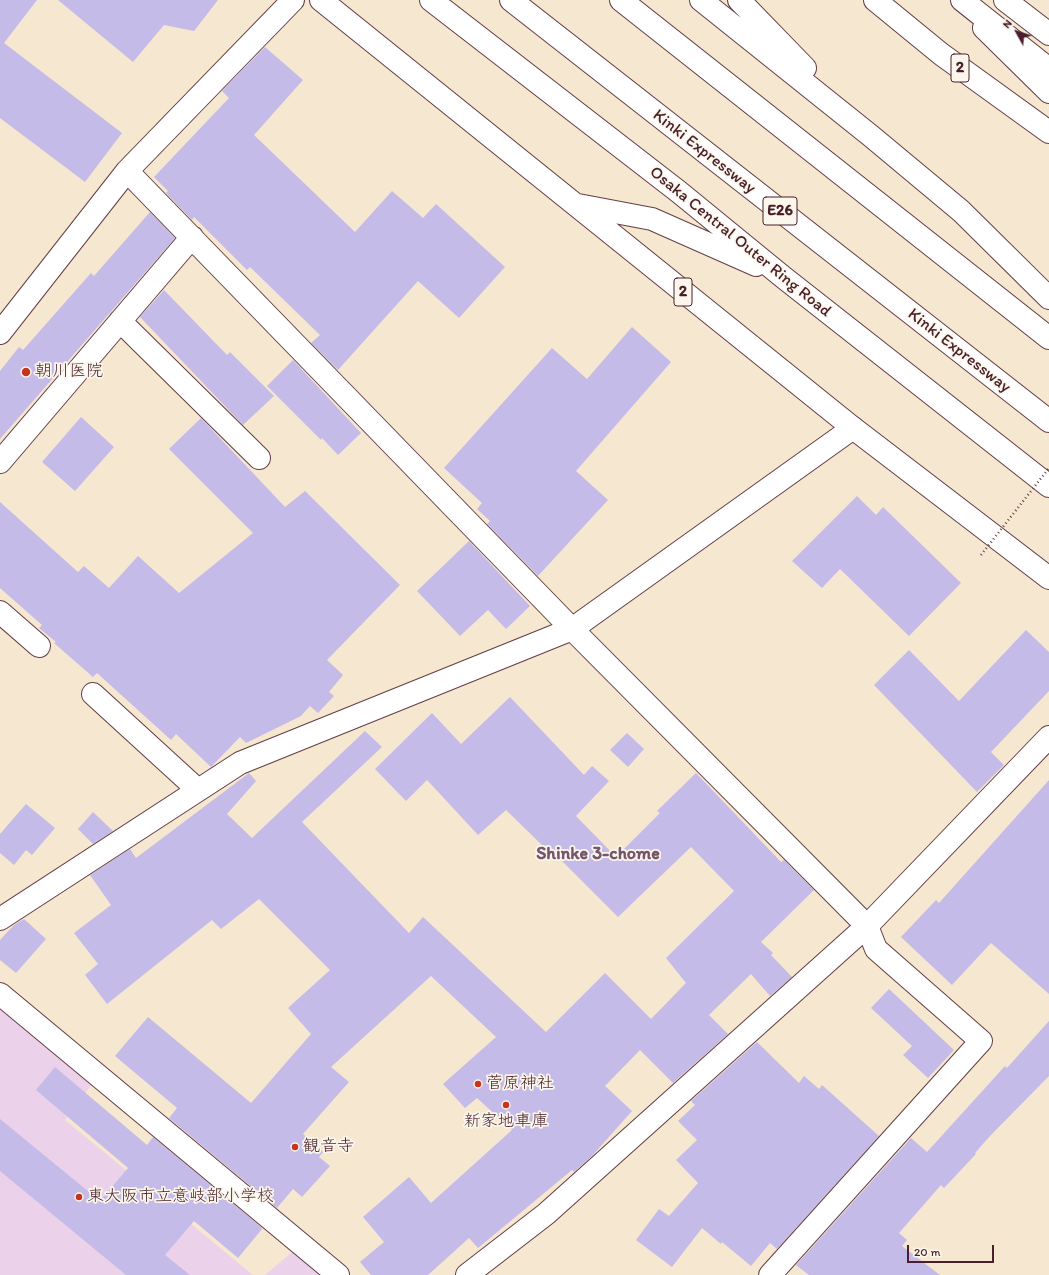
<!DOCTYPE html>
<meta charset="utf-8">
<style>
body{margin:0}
#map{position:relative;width:1049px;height:1275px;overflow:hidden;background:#f6e7d1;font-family:Itim,sans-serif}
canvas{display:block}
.north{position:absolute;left:997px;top:12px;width:40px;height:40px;-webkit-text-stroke:3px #fbf7ec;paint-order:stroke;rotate:310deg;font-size:11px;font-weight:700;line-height:16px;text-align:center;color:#4a1f2b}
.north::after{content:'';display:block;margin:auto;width:14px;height:18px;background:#4a1f2b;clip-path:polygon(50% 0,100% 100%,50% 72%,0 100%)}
.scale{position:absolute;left:907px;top:1245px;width:87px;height:18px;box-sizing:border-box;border:2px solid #4a1f2b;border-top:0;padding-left:5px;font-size:12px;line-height:14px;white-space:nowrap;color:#4a1f2b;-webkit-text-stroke:3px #fbf7ec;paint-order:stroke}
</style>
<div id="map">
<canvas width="1049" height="1275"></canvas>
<div class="north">N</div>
<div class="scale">20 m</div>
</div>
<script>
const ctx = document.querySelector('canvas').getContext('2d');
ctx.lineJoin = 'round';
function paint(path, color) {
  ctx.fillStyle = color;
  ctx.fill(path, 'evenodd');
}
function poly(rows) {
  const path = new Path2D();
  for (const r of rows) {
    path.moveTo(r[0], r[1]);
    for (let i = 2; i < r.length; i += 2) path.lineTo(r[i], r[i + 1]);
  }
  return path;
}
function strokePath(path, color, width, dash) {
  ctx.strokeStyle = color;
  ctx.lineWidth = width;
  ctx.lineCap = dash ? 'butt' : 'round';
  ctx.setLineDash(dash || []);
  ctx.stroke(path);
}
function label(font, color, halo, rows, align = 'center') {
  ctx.font = font + ' Itim,"Klee One",sans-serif';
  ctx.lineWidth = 3.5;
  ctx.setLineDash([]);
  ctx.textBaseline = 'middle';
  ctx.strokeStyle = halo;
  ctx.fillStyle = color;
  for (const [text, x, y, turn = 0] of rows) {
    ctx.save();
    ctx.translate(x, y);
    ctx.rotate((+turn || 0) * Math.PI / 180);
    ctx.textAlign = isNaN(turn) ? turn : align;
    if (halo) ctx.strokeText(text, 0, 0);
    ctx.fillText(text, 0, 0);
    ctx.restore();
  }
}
const built = poly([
 [0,1009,92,1084,65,1120,253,1275,0,1275],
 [297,1248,332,1275,265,1275]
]);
const building = poly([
 [0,0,37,0,4,43,122,133,85,182,0,118],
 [58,0,218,0,194,31,164,25,133,62],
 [265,47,303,80,254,135,355,232,392,191,423,218,436,204,505,267,459,318,418,281,338,370,311,343,320,335,250,267,247,270,194,217,192,220,166,193,168,191,154,177,229,98,222,91],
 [150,212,175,238,0,439,0,371,19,347,23,350,91,273,94,276],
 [164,290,227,355,230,352,274,396,243,425,140,317],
 [632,327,671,362,576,471,608,500,538,576,487,524,490,521,477,509,482,503,444,468,552,348,587,379],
 [293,360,361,433,338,455,322,438,321,440,267,386],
 [81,417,114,447,75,491,42,462],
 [201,418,285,507,305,491,400,585,327,660,343,675,329,692,334,696,318,713,310,706,301,716,246,743,240,737,211,767,176,734,171,740,97,673,93,677,54,643,56,642,39,628,42,625,0,588,0,502,78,572,84,566,109,588,138,556,179,593,253,533,169,449],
 [857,496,876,515,883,507,961,583,909,636,840,569,822,588,792,561],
 [469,541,530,606,506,629,488,610,460,636,417,591],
 [1026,630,1049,652,1049,691,991,752,1004,765,977,792,874,685,909,650,959,701],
 [510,697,584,775,592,766,609,781,576,816,616,857,660,813,657,811,696,773,781,862,784,860,814,890,761,942,773,953,771,955,792,977,770,996,751,974,709,1015,728,1034,673,1083,640,1050,605,1086,632,1111,592,1156,574,1172,572,1170,478,1248,469,1238,428,1275,371,1275,360,1262,384,1242,363,1217,409,1177,431,1203,512,1130,477,1098,465,1108,443,1084,496,1037,431,976,331,1067,349,1082,303,1134,323,1152,319,1157,330,1166,302,1197,293,1189,277,1208,169,1118,177,1108,115,1056,148,1017,251,1103,311,1034,288,1008,330,970,259,899,221,929,212,920,107,1004,85,975,98,964,74,933,111,905,90,875,130,849,136,858,249,773,256,781,227,814,252,838,365,731,382,747,302,822,409,933,423,917,546,1032,605,973,651,1019,686,983,666,958,734,891,691,847,618,917,546,845,544,847,506,810,478,835,427,780,406,801,375,769,432,713,461,744],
 [627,733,644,749,628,767,610,750],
 [1049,780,1049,994,991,943,952,985,901,937,936,900,939,903],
 [26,804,55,828,32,855,26,850,14,865,0,853,0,834],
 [93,812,113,831,93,844,78,829],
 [24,919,46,939,16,973,0,960,0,940,14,925],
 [889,989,954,1050,928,1078,903,1055,912,1046,871,1008],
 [1049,1021,1049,1076,990,1136,975,1153,976,1154,944,1188,941,1185,899,1233,907,1240,902,1246,940,1275,809,1275,796,1265,911,1138,927,1152,1005,1066,1007,1068],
 [757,1042,799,1083,804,1076,819,1089,822,1085,879,1136,777,1249,770,1243,751,1266,722,1242,721,1244,702,1228,672,1267,636,1240,659,1209,669,1216,698,1183,676,1160,697,1140,678,1121,695,1105,691,1101],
 [55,1067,147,1145,153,1137,261,1227,262,1229,238,1258,194,1221,165,1255,190,1275,126,1275,0,1171,0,1119,100,1201,128,1168,36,1090]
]);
const minor = poly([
 [127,171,572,629,867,926,876,949,981,1041,770,1275],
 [120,321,259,458],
 [0,333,127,171,293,0],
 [0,462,192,237],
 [0,612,39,646],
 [93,694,198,790],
 [0,919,240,763,572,629,853,428],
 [0,994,338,1275],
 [467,1275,546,1214,867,926,1049,737]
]);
const major = poly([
 [321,0,853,428,1049,578],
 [431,0,679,192,783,277,1049,486],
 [875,0,941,54,1049,132],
 [1005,0,1049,34],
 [984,28,1049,92],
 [578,205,652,219,756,265]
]);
const highway = poly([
 [511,0,1049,421],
 [621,0,1049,338],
 [701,0,871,136,961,211,1049,298],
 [739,0,805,68],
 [962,0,1049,69]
]);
const pathBridge = poly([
 [981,555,1049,468]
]);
const markers = [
 [26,372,5,"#c8321e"],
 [478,1084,4,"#c8321e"],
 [506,1105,4,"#c8321e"],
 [295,1147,4,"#c8321e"],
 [79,1197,4,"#c8321e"]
];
const shields = [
 [960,68,18],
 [780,211,34],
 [683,292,18]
];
const shieldNames = [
 ["2",960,68],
 ["E26",780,211],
 ["2",683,292]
];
const streetNames = [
 ["Kinki Expressway",704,152,38],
 ["Osaka Central Outer Ring Road",740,242,39],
 ["Kinki Expressway",959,351,38]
];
const poiNames = [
 ["朝川医院",35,372],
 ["菅原神社",486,1084],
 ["新家地車庫",506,1122,"center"],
 ["観音寺",303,1147],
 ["東大阪市立意岐部小学校",87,1197]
];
const neighbourhoodNames = [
 ["Shinke 3-chome",598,854]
];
paint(built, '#ecd1ea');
paint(building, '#c4bbe8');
strokePath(minor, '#643d44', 24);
strokePath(major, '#643d44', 24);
strokePath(highway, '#643d44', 24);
strokePath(minor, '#fff', 22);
strokePath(major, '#fff', 22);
strokePath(highway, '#fff', 22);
strokePath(pathBridge, '#643d44', 2.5, [1, 3]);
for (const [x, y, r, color] of markers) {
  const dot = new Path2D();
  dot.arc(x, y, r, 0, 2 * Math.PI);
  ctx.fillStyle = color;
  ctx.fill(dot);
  strokePath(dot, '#fbf7ec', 1.5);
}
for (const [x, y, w] of shields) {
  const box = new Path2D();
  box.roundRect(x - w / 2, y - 14, w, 28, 3);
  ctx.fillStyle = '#fbf7ec';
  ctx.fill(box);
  strokePath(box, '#4a1f2b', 1);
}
label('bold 16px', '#4a1f2b', null, shieldNames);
label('17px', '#4a1f2b', '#fbf7ec', streetNames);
label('17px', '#4a1f2b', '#fbf7ec', poiNames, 'left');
label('bold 18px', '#75566d', '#fbf7ec', neighbourhoodNames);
</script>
